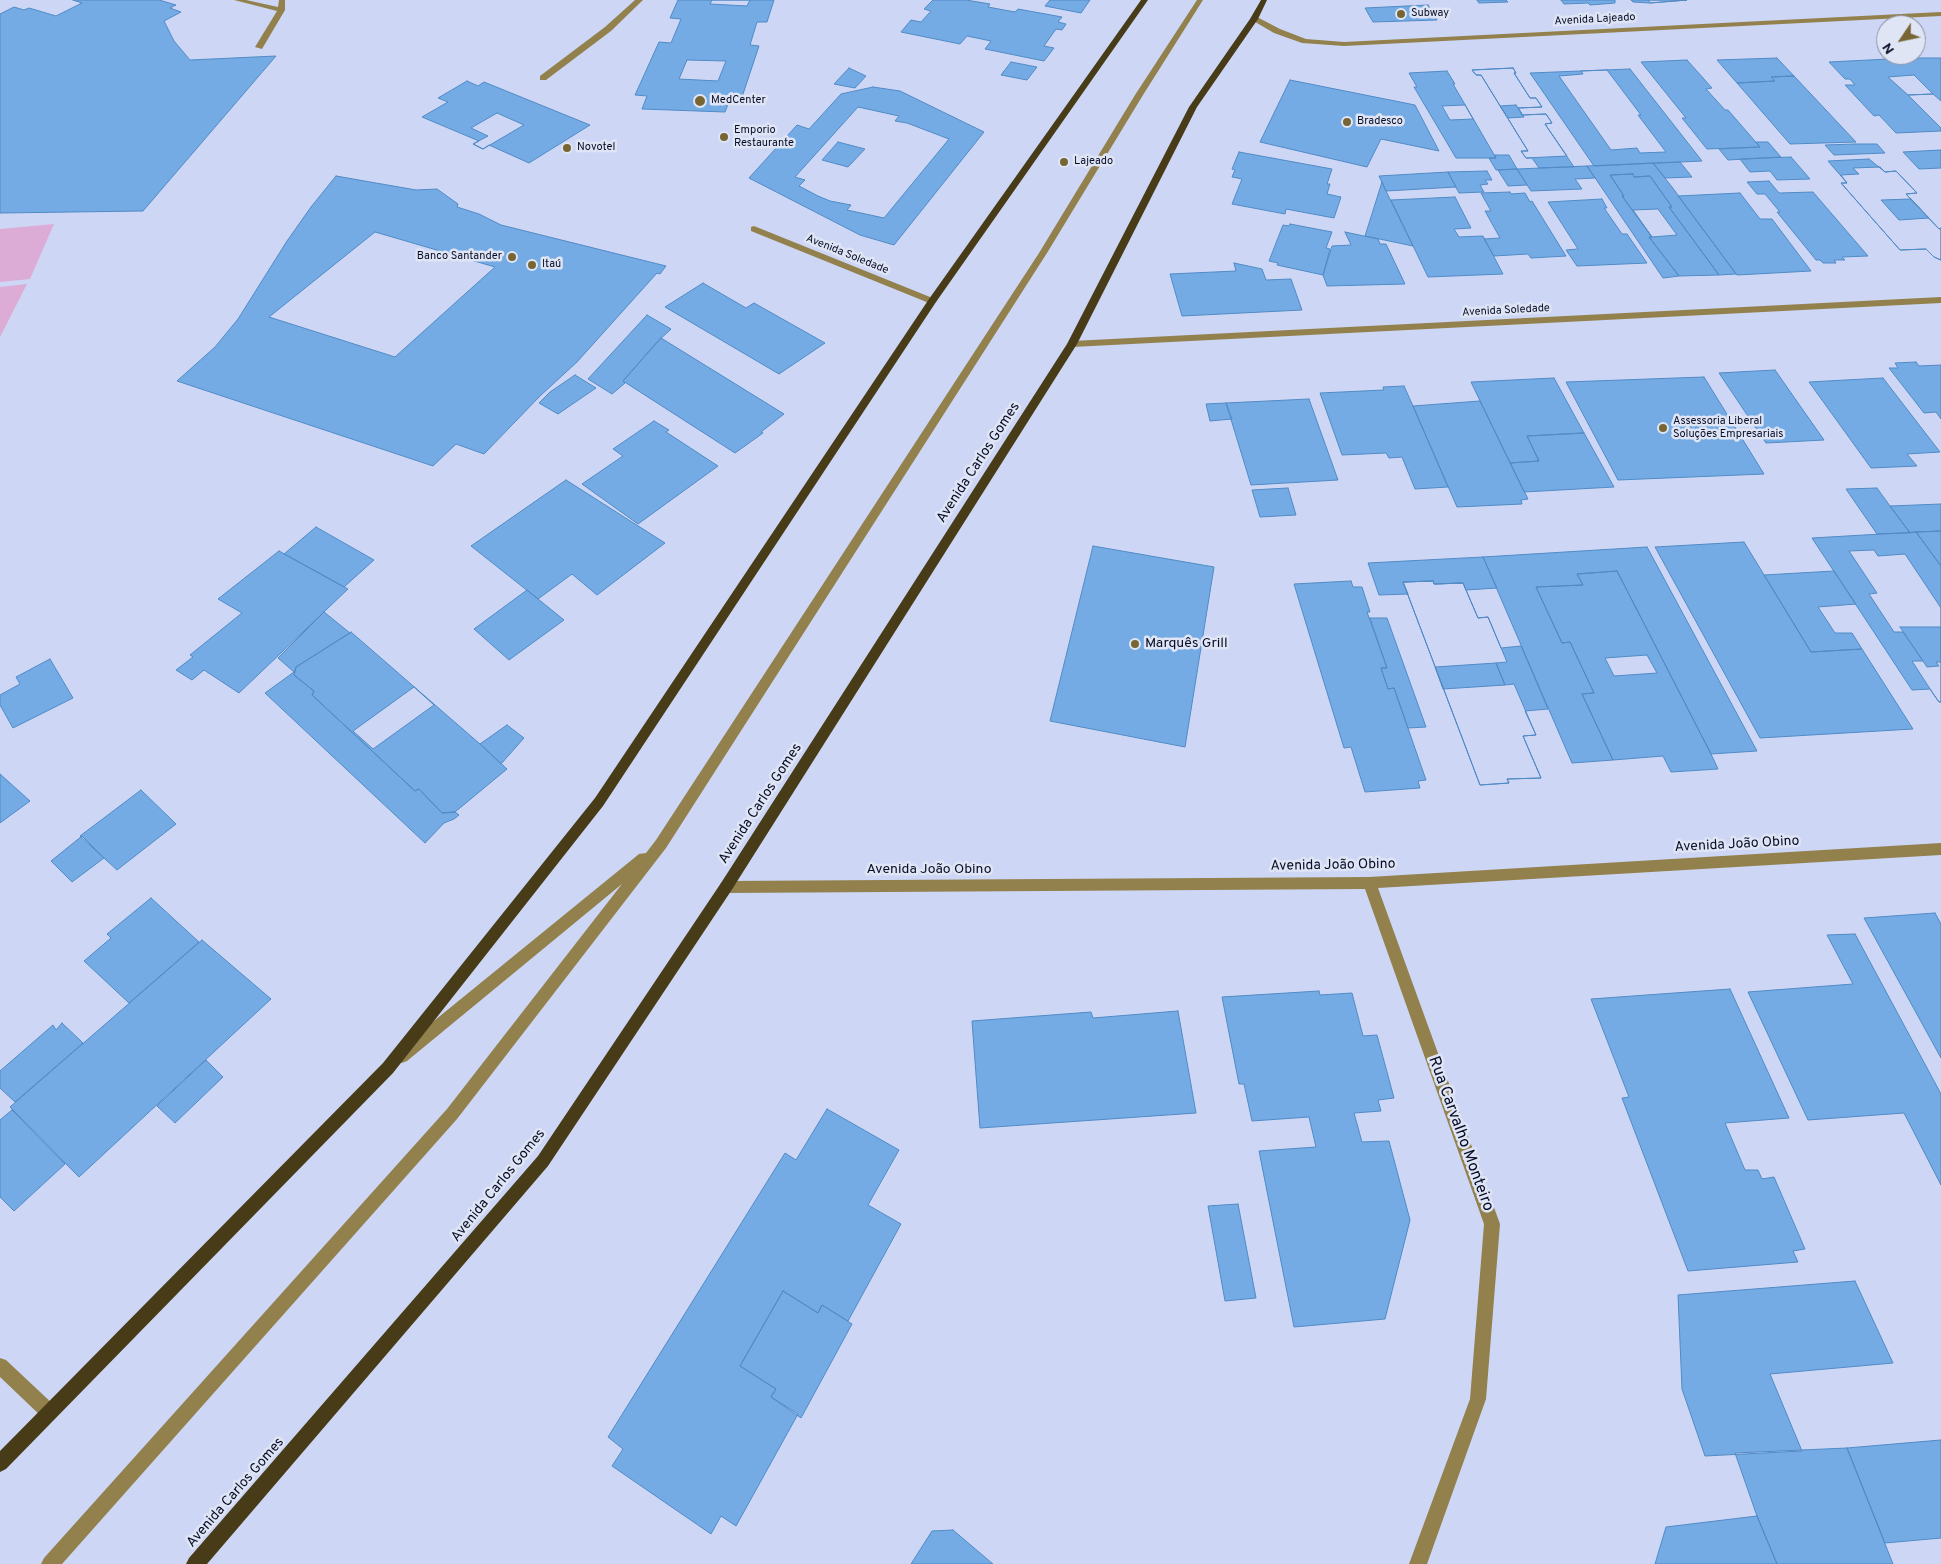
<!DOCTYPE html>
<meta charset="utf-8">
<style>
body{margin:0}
#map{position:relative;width:1941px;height:1564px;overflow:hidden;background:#cdd7f5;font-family:Overpass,sans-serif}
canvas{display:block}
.north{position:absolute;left:1876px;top:15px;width:50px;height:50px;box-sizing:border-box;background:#dfe5f4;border:1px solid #898fa2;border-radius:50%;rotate:236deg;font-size:14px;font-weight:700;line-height:20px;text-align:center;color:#070d26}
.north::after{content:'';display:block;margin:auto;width:18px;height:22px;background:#776533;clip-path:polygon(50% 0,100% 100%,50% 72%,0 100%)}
</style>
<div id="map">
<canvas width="1941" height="1564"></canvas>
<div class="north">N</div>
</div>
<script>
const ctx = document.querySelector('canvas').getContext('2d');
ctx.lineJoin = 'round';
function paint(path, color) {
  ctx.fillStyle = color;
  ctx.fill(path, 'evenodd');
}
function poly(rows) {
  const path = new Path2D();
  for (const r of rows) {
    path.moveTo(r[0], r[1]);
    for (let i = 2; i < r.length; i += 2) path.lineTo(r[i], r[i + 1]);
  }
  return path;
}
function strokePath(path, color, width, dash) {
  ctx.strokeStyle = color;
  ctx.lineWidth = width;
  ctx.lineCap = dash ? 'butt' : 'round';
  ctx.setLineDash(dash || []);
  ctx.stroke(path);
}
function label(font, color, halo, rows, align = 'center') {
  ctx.font = font + ' Overpass,sans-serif';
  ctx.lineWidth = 5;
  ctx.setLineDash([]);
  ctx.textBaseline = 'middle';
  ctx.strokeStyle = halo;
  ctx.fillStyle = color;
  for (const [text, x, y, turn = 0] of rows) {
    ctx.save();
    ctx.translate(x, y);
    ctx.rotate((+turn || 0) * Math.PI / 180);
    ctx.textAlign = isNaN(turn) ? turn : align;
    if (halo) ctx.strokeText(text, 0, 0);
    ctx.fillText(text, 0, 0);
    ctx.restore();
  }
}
const green = poly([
 [54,224,30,279,0,282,0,229],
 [27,284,0,337,0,287]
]);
const building = poly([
 [73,0,159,0,176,5,170,8,181,12,164,21,174,41,190,60,276,56,143,211,0,213,0,14,14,7,24,10,29,8,56,16,82,3,73,0],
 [678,0,774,0,767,22,757,22,750,45,759,46,741,100,730,99,725,112,642,109,647,96,635,95,659,42,671,43,681,19,670,18,678,0],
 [712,0,750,0,747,6,710,4,712,0],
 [933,0,966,0,990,4,988,7,1015,12,1018,9,1062,17,1058,22,1066,24,1062,30,1056,29,1044,46,1054,48,1044,61,985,49,991,41,967,36,960,44,901,32,911,20,921,22,931,11,924,9,933,0],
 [1050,0,1090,0,1081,13,1045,6,1050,0],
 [1477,0,1506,0,1508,2,1479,3,1477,0],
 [1561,0,1615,0,1615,3,1590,5,1588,3,1564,4,1561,0],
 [1631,0,1687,0,1650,3,1633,2,1631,0],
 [1648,0,1687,0,1650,3,1648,0],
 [1428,5,1437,20,1373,22,1365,8,1428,5],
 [1777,58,1794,76,1771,77,1775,81,1737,83,1717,60,1777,58],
 [1909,58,1941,58,1941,101,1933,94,1908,95,1941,128,1941,131,1896,133,1879,115,1874,116,1845,85,1855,85,1850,79,1845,79,1829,62,1909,58],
 [687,60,726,61,718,81,679,79,687,60],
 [1687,60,1712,88,1706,89,1725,110,1728,110,1760,147,1707,149,1682,118,1686,118,1641,62,1687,60],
 [1011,62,1037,67,1027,80,1001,75,1011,62],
 [849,68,866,76,855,88,834,84,849,68],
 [1513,68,1516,73,1514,73,1530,98,1536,98,1542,107,1518,108,1520,111,1522,115,1546,114,1552,123,1545,124,1567,156,1526,158,1521,151,1528,151,1481,75,1476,75,1472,70,1513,68],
 [1513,68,1516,73,1514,73,1530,98,1536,98,1542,107,1518,108,1520,111,1522,115,1546,114,1552,123,1545,124,1574,167,1539,168,1532,158,1526,158,1521,151,1528,151,1481,75,1476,75,1472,70,1513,68],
 [1630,69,1702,161,1594,166,1530,73,1630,69],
 [1607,70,1641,115,1638,115,1666,152,1640,153,1637,148,1611,150,1559,76,1583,74,1581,71,1607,70],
 [1447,71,1455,84,1453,84,1496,158,1456,158,1414,87,1417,87,1409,73,1447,71],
 [1914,75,1933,94,1908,95,1888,77,1914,75],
 [1794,76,1856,142,1790,144,1737,83,1775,81,1771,77,1794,76],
 [1290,80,1415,105,1439,151,1381,139,1367,167,1260,142,1290,80],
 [467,81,478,86,484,82,590,125,529,163,489,145,483,149,473,144,479,141,422,117,448,102,438,98,467,81],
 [873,87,900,91,984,132,894,245,860,235,749,178,797,125,809,129,841,94,873,87],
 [1465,105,1473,119,1450,120,1442,106,1465,105],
 [1516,105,1524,117,1508,118,1500,106,1516,105],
 [858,107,899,116,895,121,907,123,949,139,884,218,847,210,851,205,830,201,818,196,799,186,805,180,795,177,858,107],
 [497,113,524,125,483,149,473,144,488,136,471,128,497,113],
 [838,142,865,149,848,167,822,160,838,142],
 [1756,142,1768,142,1781,157,1728,160,1719,149,1760,147,1756,142],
 [1855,144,1877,144,1885,153,1834,155,1825,145,1855,144],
 [1941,150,1941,168,1919,169,1903,152,1941,150],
 [1239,152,1332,169,1327,184,1330,184,1327,194,1341,197,1334,218,1286,209,1285,214,1232,204,1242,179,1232,177,1235,170,1232,169,1239,152],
 [1495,155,1509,155,1517,169,1496,170,1489,158,1496,158,1495,155],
 [1791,157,1810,179,1777,180,1770,171,1750,172,1740,159,1791,157],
 [1869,159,1885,172,1896,171,1917,193,1906,194,1939,229,1941,228,1941,260,1934,257,1926,249,1900,250,1841,183,1847,183,1828,161,1869,159],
 [1680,162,1692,177,1665,178,1653,163,1680,162],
 [1653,163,1672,187,1736,274,1719,275,1669,207,1672,207,1650,176,1634,177,1633,174,1610,175,1624,196,1622,196,1652,237,1649,237,1679,276,1663,278,1587,166,1653,163],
 [1587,166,1595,178,1575,179,1582,189,1531,191,1517,169,1587,166],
 [1880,167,1885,172,1896,171,1917,193,1906,194,1939,229,1941,228,1941,260,1934,257,1926,249,1900,250,1841,183,1847,183,1841,175,1859,174,1853,168,1880,167],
 [1517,169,1527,185,1508,186,1498,170,1517,169],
 [1487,171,1492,180,1485,180,1488,184,1480,185,1484,192,1459,193,1448,172,1487,171],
 [1448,172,1456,187,1386,191,1379,176,1448,172],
 [1633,174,1634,177,1650,176,1672,207,1669,207,1719,275,1679,276,1649,237,1652,237,1622,196,1624,196,1610,175,1633,174],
 [336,176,416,190,437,189,458,204,457,207,479,214,501,225,666,266,660,274,657,273,577,362,540,396,484,454,456,444,433,466,177,381,215,347,238,319,287,241,311,207,336,176],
 [1769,181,1779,193,1813,192,1868,256,1842,257,1845,260,1834,260,1836,263,1823,263,1820,260,1816,260,1777,212,1780,212,1765,194,1757,194,1747,182,1769,181],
 [1382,182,1386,191,1413,246,1365,236,1382,182],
 [1510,192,1511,194,1525,193,1530,202,1532,201,1566,256,1531,258,1528,254,1494,256,1484,239,1500,238,1485,211,1491,211,1481,193,1510,192],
 [1740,193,1760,219,1772,219,1811,271,1737,275,1678,196,1740,193],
 [1455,197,1471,228,1454,229,1459,237,1483,236,1503,274,1428,277,1391,200,1455,197],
 [1602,199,1607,208,1604,208,1622,234,1627,234,1647,263,1577,266,1566,250,1578,249,1548,202,1602,199],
 [1911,199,1929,218,1899,220,1881,200,1911,199],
 [1658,209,1677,235,1652,237,1633,210,1658,209],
 [1290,224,1332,232,1326,248,1330,249,1323,275,1277,265,1278,263,1269,261,1283,225,1289,226,1290,224],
 [375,232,495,267,395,357,269,317,375,232],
 [1345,232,1378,239,1380,244,1386,244,1405,284,1327,286,1323,275,1332,246,1351,245,1345,232],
 [1234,263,1262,269,1266,280,1291,279,1302,310,1182,316,1170,274,1236,271,1234,263],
 [703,283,746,308,754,303,825,343,779,374,665,307,703,283],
 [647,315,671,329,656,343,623,381,625,383,612,394,588,379,647,315],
 [661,338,784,414,761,432,763,433,735,453,623,381,661,338],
 [1916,362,1919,366,1941,365,1941,419,1936,412,1924,413,1889,368,1898,368,1895,363,1916,362],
 [1775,370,1824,440,1766,443,1719,373,1775,370],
 [575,375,596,388,558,414,539,403,550,392,575,375],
 [1704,377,1764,474,1618,480,1566,382,1704,377],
 [1554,378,1584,433,1527,436,1539,461,1510,463,1471,382,1554,378],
 [1883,378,1940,452,1907,454,1917,466,1871,468,1809,382,1883,378],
 [1404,386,1413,406,1448,487,1415,489,1402,457,1389,458,1386,453,1342,455,1320,393,1384,390,1383,387,1404,386],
 [1309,399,1338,480,1251,485,1226,403,1309,399],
 [1480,401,1528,499,1521,500,1522,504,1457,507,1413,406,1480,401],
 [1226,403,1232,419,1210,421,1206,404,1226,403],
 [654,421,669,430,666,432,718,466,638,524,582,484,623,456,613,449,654,421],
 [1584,433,1614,487,1524,492,1510,463,1539,461,1527,436,1584,433],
 [566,480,665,543,597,595,572,574,538,599,471,546,566,480],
 [1288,488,1296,515,1260,517,1252,490,1288,488],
 [1877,488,1890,506,1910,533,1877,534,1846,489,1877,488],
 [1941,504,1941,531,1916,532,1910,533,1890,506,1941,504],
 [316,527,374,560,344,587,284,554,316,527],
 [1941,531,1941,566,1916,532,1941,531],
 [1916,532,1941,566,1941,702,1939,702,1930,689,1912,690,1812,538,1916,532],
 [1744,542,1811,652,1862,649,1913,729,1760,738,1655,547,1744,542],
 [1093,546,1214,567,1185,747,1050,721,1093,546],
 [1647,547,1757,751,1711,754,1617,571,1577,574,1583,585,1536,587,1562,643,1570,642,1594,693,1582,694,1613,760,1572,763,1483,557,1647,547],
 [1874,550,1878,556,1905,554,1941,608,1941,702,1939,702,1934,695,1912,661,1923,661,1903,632,1894,632,1869,594,1877,593,1849,551,1874,550],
 [279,551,348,589,239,693,204,670,192,680,176,670,193,657,190,655,242,613,218,599,279,551],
 [1483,557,1497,588,1466,590,1463,583,1434,584,1433,581,1403,582,1408,594,1379,595,1368,563,1483,557],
 [1617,571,1711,754,1718,769,1671,772,1663,756,1613,760,1582,694,1594,693,1570,642,1562,643,1536,587,1583,585,1577,574,1617,571],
 [1834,571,1856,604,1818,607,1835,633,1852,633,1862,649,1811,652,1764,575,1834,571],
 [1351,581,1353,587,1362,587,1370,612,1367,612,1387,668,1381,668,1388,689,1394,688,1426,780,1418,781,1420,788,1365,792,1351,747,1344,748,1294,584,1351,581],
 [1433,581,1434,584,1463,583,1478,618,1488,617,1501,648,1521,646,1548,709,1525,711,1536,735,1523,736,1541,778,1507,779,1509,783,1480,785,1403,582,1433,581],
 [1433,581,1434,584,1463,583,1478,618,1488,617,1507,662,1496,663,1505,685,1514,684,1536,735,1523,736,1541,778,1507,779,1509,783,1480,785,1403,582,1433,581],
 [527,590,564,620,509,660,474,629,527,590],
 [324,612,350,633,296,667,294,675,314,691,312,695,415,791,419,789,442,813,455,812,459,815,454,819,444,823,425,843,265,693,294,672,278,658,324,612],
 [1370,618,1387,618,1426,727,1408,728,1394,688,1388,689,1381,668,1387,668,1370,618],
 [1900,627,1941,627,1941,662,1936,662,1939,666,1927,667,1900,627],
 [351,632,480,744,507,769,455,812,442,813,419,789,415,791,312,695,314,691,294,675,296,667,351,632],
 [1647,655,1657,673,1614,676,1605,658,1647,655],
 [50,659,73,698,13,728,0,705,0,695,20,684,16,677,50,659],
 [1496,663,1505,685,1443,689,1435,667,1496,663],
 [414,687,434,705,373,749,353,731,414,687],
 [507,725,524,738,501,764,480,744,507,725],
 [0,774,30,801,0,823,0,774],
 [141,790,176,824,117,870,80,836,141,790],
 [82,836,104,858,72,882,51,861,82,836],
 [151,898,199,942,129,1003,84,961,111,938,107,934,151,898],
 [1935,913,1941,924,1941,1058,1864,918,1935,913],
 [1855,934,1941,1094,1941,1185,1904,1113,1808,1120,1748,992,1853,984,1827,935,1855,934],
 [202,940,271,999,79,1177,10,1107,202,940],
 [1730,989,1789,1118,1725,1123,1745,1170,1758,1170,1762,1179,1774,1177,1805,1249,1793,1251,1798,1262,1688,1271,1622,1098,1629,1097,1591,999,1730,989],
 [1319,991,1320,995,1352,993,1363,1036,1377,1035,1394,1098,1378,1100,1381,1111,1354,1113,1362,1142,1389,1141,1410,1220,1385,1319,1294,1327,1259,1151,1316,1147,1309,1117,1252,1121,1244,1084,1239,1084,1222,997,1319,991],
 [1178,1011,1196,1113,980,1128,972,1021,1091,1012,1093,1018,1178,1011],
 [62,1023,83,1043,15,1102,0,1088,0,1071,53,1025,56,1030,62,1023],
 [206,1060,223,1077,175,1123,157,1106,206,1060],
 [827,1109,899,1150,868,1205,901,1224,848,1321,822,1305,818,1313,783,1291,740,1366,776,1389,771,1397,798,1414,736,1526,721,1516,711,1534,612,1466,623,1449,608,1437,785,1153,796,1160,827,1109],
 [12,1110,65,1164,14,1211,0,1197,0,1120,12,1110],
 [1238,1204,1256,1298,1225,1301,1208,1206,1238,1204],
 [1855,1281,1893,1363,1770,1374,1802,1451,1705,1456,1682,1389,1678,1295,1855,1281],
 [783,1291,818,1313,822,1305,852,1324,801,1418,771,1397,776,1389,740,1366,783,1291],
 [1941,1440,1941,1538,1885,1543,1847,1448,1941,1440],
 [1847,1448,1893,1564,1777,1564,1757,1516,1735,1453,1847,1448],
 [1757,1516,1777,1564,1655,1564,1666,1527,1757,1516],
 [953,1530,993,1564,911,1564,932,1531,953,1530]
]);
const minor = poly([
 [234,0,246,0,278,7,279,0,285,0,285,10,262,49,255,47,277,11,234,0],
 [635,0,643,0,611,31,546,80,540,80,540,76,605,27,635,0],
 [1197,0,1203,0,1143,95,1047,253,666,848,457,1119,62,1564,41,1564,44,1558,447,1109,622,884,407,1061,402,1063,397,1061,395,1056,397,1051,639,854,646,853,656,840,1039,253,1135,95,1197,0],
 [1941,12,1941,16,1344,46,1302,43,1274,33,1250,19,1257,17,1280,29,1306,39,1344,42,1941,12],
 [754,226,935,299,937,301,932,304,929,303,751,231,751,227,754,226],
 [1941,297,1941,303,1072,347,1067,344,1072,341,1941,297],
 [1941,843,1941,855,1378,888,1500,1224,1486,1399,1427,1564,1409,1564,1470,1399,1484,1224,1365,889,726,893,721,891,719,887,721,883,726,881,1369,877,1941,843],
 [0,1358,6,1360,55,1406,57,1412,55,1418,49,1420,43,1418,0,1377,0,1358]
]);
const major = poly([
 [1141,0,1148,0,936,302,603,806,393,1073,6,1469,0,1472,0,1451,383,1063,595,798,929,299,1141,0],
 [1261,0,1267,0,1258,19,1197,107,1077,344,731,891,548,1166,207,1564,186,1564,189,1558,538,1156,721,883,1067,344,1189,107,1250,19,1261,0]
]);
const markers = [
 [1401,14,5,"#776533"],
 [700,101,6,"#776533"],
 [1347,122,5,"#776533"],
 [724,137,5,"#776533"],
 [567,148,5,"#776533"],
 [1064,162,5,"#776533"],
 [512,257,5,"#776533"],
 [532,265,5,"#776533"],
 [1663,428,5,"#776533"],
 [1135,644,5,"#776533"]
];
const farPoinames = [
 ["Subway",1411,14],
 ["MedCenter",711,101],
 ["Bradesco",1357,122],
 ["Emporio",734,131],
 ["Restaurante",734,144],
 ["Novotel",577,148],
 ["Lajeado",1074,162],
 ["Banco Santander",502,257,"right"],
 ["Itaú",542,265],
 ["Assessoria Liberal",1673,422],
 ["Soluções Empresariais",1673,435]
];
const farStreetnames = [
 ["Avenida Lajeado",1595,20,-3],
 ["Avenida Soledade",847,255,22],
 ["Avenida Soledade",1506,311,-3]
];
const streetNames = [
 ["Avenida Carlos Gomes",979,463,-57],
 ["Avenida Carlos Gomes",761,804,-57],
 ["Avenida João Obino",1737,845,-3],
 ["Avenida João Obino",1333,866,-1],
 ["Avenida João Obino",929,870],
 ["Avenida Carlos Gomes",499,1186,-51],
 ["Avenida Carlos Gomes",236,1493,-49]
];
const poiNames = [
 ["Marquês Grill",1145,644]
];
const nearStreetnames = [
 ["Rua Carvalho Monteiro",1460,1134,70]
];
paint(green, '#dcabd6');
paint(building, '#74abe4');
strokePath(building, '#518ac5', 1);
paint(minor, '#92804d');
paint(major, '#483b17');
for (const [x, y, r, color] of markers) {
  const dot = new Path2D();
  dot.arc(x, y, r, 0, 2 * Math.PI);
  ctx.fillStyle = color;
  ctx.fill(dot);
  strokePath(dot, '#dfe5f4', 2);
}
label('11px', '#070d26', '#dfe5f4', farPoinames, 'left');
label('11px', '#070d26', '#dfe5f4', farStreetnames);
label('14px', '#070d26', '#dfe5f4', streetNames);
label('14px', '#070d26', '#dfe5f4', poiNames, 'left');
label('16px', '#070d26', '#dfe5f4', nearStreetnames);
</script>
